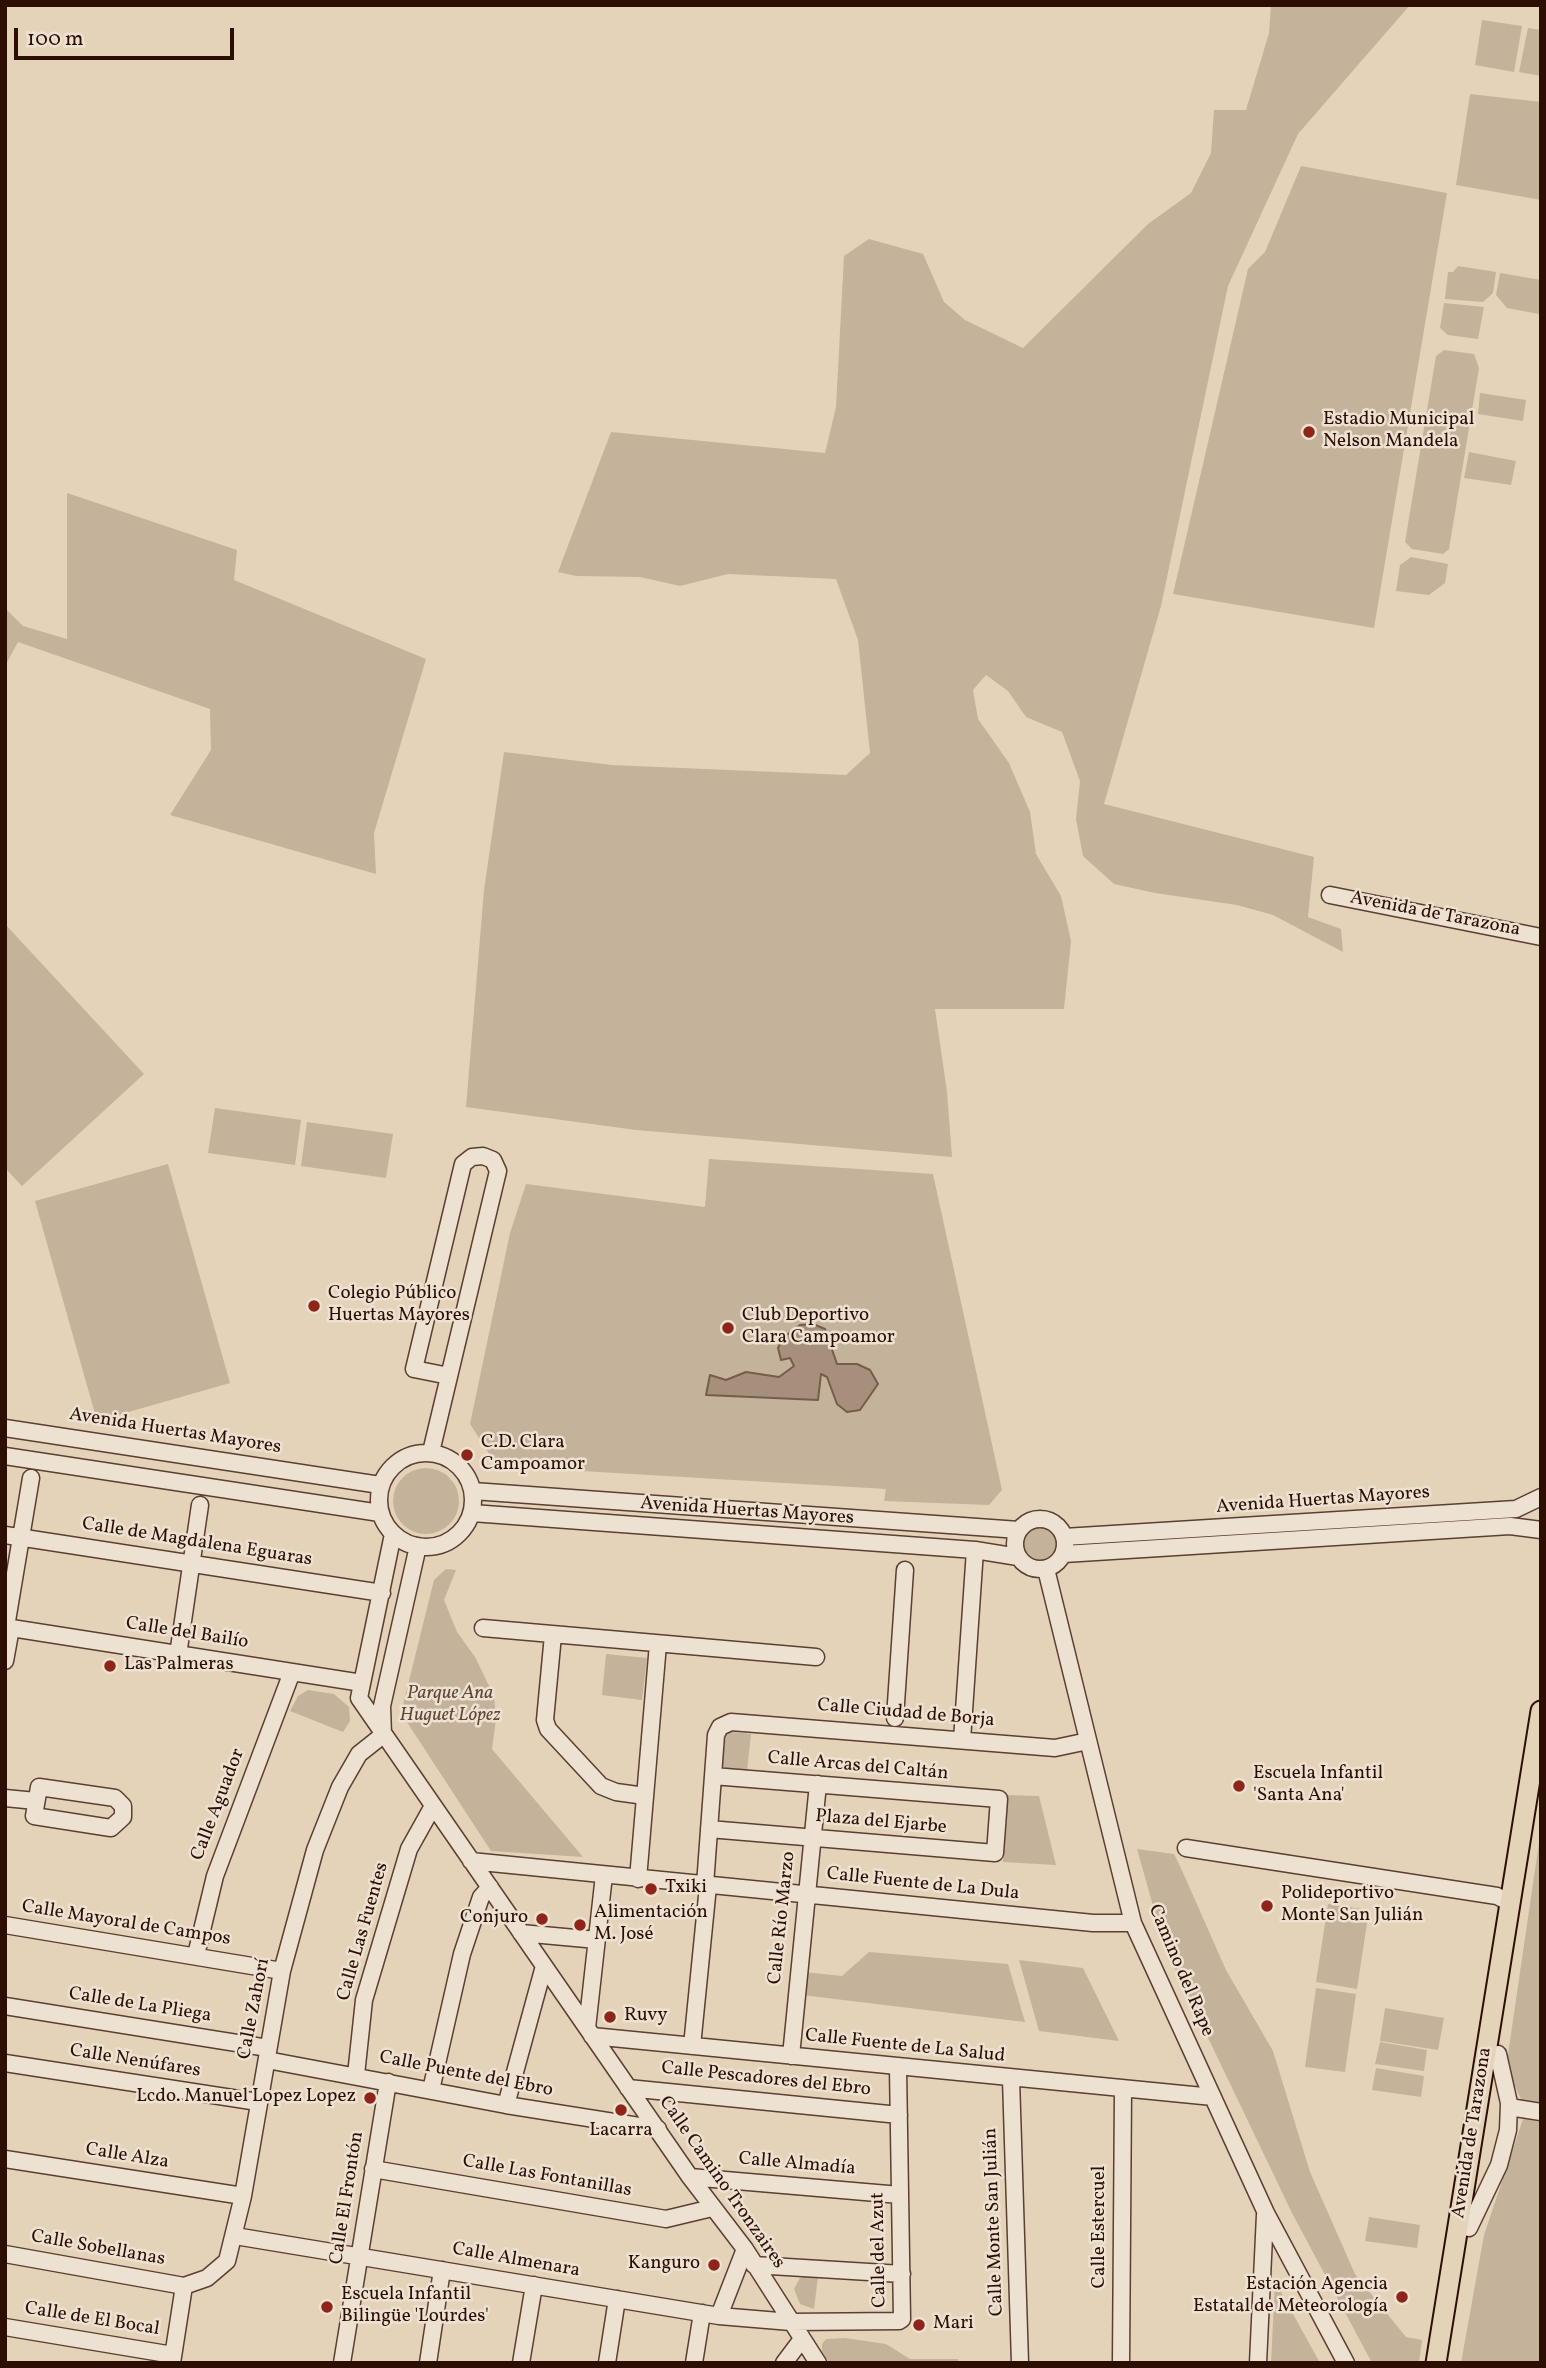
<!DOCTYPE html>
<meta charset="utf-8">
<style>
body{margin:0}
#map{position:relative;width:1546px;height:2368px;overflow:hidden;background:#e4d3b9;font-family:Vollkorn,serif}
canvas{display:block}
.frame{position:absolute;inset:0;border:7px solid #2d0e03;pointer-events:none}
.scale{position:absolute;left:14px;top:28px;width:220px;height:32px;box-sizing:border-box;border:4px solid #2d0e03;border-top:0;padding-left:9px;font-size:21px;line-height:24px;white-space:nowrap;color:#2d0e03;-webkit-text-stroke:5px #ede2d2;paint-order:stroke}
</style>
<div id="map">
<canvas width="1546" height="2368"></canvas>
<div class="frame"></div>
<div class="scale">100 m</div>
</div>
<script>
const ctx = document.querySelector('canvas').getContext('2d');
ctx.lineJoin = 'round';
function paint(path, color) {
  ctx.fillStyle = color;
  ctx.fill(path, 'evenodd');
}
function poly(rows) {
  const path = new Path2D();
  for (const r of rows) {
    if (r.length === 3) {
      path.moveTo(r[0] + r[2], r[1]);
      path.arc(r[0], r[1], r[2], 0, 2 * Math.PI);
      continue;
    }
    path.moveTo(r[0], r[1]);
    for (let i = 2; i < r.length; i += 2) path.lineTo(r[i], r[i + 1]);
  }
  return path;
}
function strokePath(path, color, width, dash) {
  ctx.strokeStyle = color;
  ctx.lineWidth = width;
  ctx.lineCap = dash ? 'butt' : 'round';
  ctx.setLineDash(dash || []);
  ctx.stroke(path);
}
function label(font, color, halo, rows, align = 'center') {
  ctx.font = font + ' Vollkorn,serif';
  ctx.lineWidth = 5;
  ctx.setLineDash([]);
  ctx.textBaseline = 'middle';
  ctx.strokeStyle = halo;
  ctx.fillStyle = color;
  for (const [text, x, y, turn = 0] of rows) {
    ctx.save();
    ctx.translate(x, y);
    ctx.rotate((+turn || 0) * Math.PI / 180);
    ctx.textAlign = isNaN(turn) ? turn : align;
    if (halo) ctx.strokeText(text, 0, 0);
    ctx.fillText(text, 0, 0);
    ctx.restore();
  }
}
const green = poly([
 [1271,5,1410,5,1298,134,1228,286,1161,606,1104,804,1314,857,1308,917,1341,929,1343,952,1273,915,1237,905,1155,893,1114,884,1083,856,1076,819,1080,781,1062,732,1026,717,1008,691,986,675,973,690,978,719,1009,763,1030,812,1036,854,1061,896,1071,941,1064,1009,935,1009,947,1092,952,1157,636,1130,466,1107,484,890,504,752,612,765,846,775,870,753,858,640,836,579,728,574,680,586,640,577,576,576,558,572,611,432,825,453,836,407,844,256,869,239,923,254,944,302,965,320,1023,348,1148,224,1191,193,1211,153,1214,110,1246,110,1269,33],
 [1482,20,1522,26,1514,72,1475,65],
 [1528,28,1541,30,1541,76,1519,72],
 [1470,94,1541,102,1541,200,1456,185],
 [1301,166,1447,193,1374,628,1173,594,1248,269,1265,252],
 [1458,266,1496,272,1493,293,1483,302,1445,299,1448,272,1453,272],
 [1500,273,1541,280,1539,314,1507,308,1496,295],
 [1444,303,1484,307,1478,339,1448,335,1440,328],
 [1444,350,1474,354,1479,368,1449,549,1443,554,1412,549,1405,542,1436,356],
 [1480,393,1526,400,1523,421,1478,414],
 [1469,452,1516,461,1511,485,1464,478],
 [67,493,237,550,234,580,426,659,374,833,376,874,170,815,211,750,210,709,18,642,5,666,5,608,23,626,67,639],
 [1411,557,1448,564,1445,583,1429,595,1396,591,1400,565],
 [5,924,144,1074,22,1186,5,1168],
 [215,1108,301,1120,295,1165,208,1153],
 [307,1122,393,1134,386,1178,301,1166],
 [709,1159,933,1174,1002,1490,989,1505,884,1501,886,1489,497,1466,470,1424,510,1233,526,1184,705,1207],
 [168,1164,230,1383,97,1421,35,1201],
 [426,1501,33],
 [1040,1545,18],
 [446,1569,456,1570,444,1600,457,1632,475,1657,494,1696,496,1719,492,1749,583,1857,491,1851,401,1713,434,1580],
 [606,1654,647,1658,642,1700,602,1695],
 [308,1690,334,1694,349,1707,350,1721,343,1732,290,1711,298,1696],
 [726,1731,751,1734,747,1771,722,1769],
 [1008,1795,1039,1796,1056,1865,1003,1862],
 [1541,1829,1541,2105,1522,2101,1506,2068],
 [1137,1849,1174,1854,1180,1866,1226,1970,1273,2051,1310,2172,1355,2274,1406,2337,1422,2340,1419,2363,1372,2363,1292,2213,1165,1948],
 [1328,1904,1369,1910,1357,1989,1316,1982],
 [869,1952,1008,1964,1025,2022,802,1995,804,1972,842,1976],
 [1019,1960,1083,1968,1119,2041,1039,2031],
 [1316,1988,1356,1994,1345,2072,1305,2067],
 [1385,2008,1444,2018,1438,2050,1380,2041],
 [1380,2042,1427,2050,1424,2071,1375,2064],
 [1376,2068,1424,2076,1421,2097,1372,2090],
 [1523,2119,1541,2122,1541,2363,1461,2363,1484,2235],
 [1369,2217,1420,2225,1417,2248,1365,2241],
 [808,2276,818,2277,814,2309,800,2304,794,2289,800,2278],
 [1275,2281,1320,2363,1271,2363],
 [845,2338,886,2344,910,2359,958,2359,958,2363,829,2363,822,2351,822,2344,826,2339]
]);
const water = poly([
 [813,1324,825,1329,837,1364,857,1364,870,1370,878,1384,860,1410,847,1412,837,1404,827,1377,821,1374,818,1400,706,1395,710,1375,726,1380,746,1372,779,1377,794,1366,790,1358,781,1360,778,1348,783,1338,800,1325,813,1324]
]);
const minor = poly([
 [1330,895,1541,937],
 [5,1428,380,1485],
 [431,1452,498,1171,493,1160,483,1156,472,1157,463,1164,414,1369,449,1376],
 [426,1500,47],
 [5,1456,380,1513],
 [473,1491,1019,1530],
 [472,1513,975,1550,1018,1557],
 [1040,1544,25],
 [393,1534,359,1698,690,2177,745,2249,818,2363],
 [5,1535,382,1593],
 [1064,1537,1516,1509,1541,1497],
 [1064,1554,1510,1526,1541,1530],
 [1046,1569,1133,1923,1266,2213,1346,2363],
 [7,1621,31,1478],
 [5,1627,362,1683],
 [483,1628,816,1657],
 [553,1635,545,1720,548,1729,601,1786,616,1792,645,1796],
 [179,1648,200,1505],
 [5,1661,11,1628],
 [895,1718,905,1570],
 [383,1735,382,1706,418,1546],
 [962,1740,975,1550],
 [39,1787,115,1798,123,1806,123,1817,111,1828,34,1816,39,1787],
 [5,1798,36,1801],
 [709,1829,995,1853,999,1799,713,1776],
 [1186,1848,1497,1896,1510,1903],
 [471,1861,1093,1923,1133,1923],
 [638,1879,658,1644],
 [705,1885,716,1735,720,1727,731,1722,1055,1748,1088,1741],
 [5,1925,282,1971],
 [521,1933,597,1940],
 [196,1955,215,1876,292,1672],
 [5,2006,268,2048],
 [587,2028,604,1875],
 [592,2036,1213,2097],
 [692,2046,708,1886],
 [791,2056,818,1784],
 [267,2060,506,2105,658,2129],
 [5,2063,258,2102],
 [356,2075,364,2000,409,1849,433,1806],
 [1011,2079,1020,2363],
 [628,2088,899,2115],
 [431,2090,462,1954,481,1897,490,1887],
 [506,2105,544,1966],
 [1509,2107,1541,2112],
 [5,2159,243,2196],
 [373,2169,666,2219,712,2208],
 [690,2177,900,2195],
 [1469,2228,1499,2165,1508,2130,1509,2103,1498,2054],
 [235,2236,719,2316,791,2322,899,2321,902,2319,898,2068],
 [5,2254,184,2286,207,2278,227,2261,243,2196,282,1971,315,1850,340,1787,359,1754,383,1735],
 [754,2265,902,2274],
 [719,2316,745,2249],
 [5,2327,173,2355],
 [172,2363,184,2286],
 [342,2363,388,2082],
 [428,2363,442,2270],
 [521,2363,534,2285],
 [607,2363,617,2299],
 [694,2363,702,2313],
 [784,2363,802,2339],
 [1121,2363,1123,2091],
 [1258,2363,1265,2215]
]);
const major = poly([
 [1436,2363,1541,1711]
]);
const markers = [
 [1309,432,7,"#8f2418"],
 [314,1306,7,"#8f2418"],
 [728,1328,7,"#8f2418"],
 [467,1455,7,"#8f2418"],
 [110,1666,7,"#8f2418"],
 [1239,1786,7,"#8f2418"],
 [651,1889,7,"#8f2418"],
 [1267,1906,7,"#8f2418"],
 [542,1919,7,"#8f2418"],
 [580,1925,7,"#8f2418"],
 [610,2017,7,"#8f2418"],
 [370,2098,7,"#8f2418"],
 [621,2110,7,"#8f2418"],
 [714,2265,7,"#8f2418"],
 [1402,2297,7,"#8f2418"],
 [327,2307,7,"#8f2418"],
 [919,2325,7,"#8f2418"]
];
const poiNames = [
 ["Estadio Municipal",1323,421],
 ["Nelson Mandela",1323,443],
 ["Colegio Público",328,1295],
 ["Huertas Mayores",328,1317],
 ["Club Deportivo",742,1317],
 ["Clara Campoamor",742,1339],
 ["C.D. Clara",481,1444],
 ["Campoamor",481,1466],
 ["Las Palmeras",124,1666],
 ["Escuela Infantil",1253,1775],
 ["'Santa Ana'",1253,1797],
 ["Txiki",665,1889],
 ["Polideportivo",1281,1895],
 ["Monte San Julián",1281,1917],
 ["Alimentación",594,1914],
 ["M. José",594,1936],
 ["Conjuro",528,1919,"right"],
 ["Ruvy",624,2017],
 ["Lcdo. Manuel Lopez Lopez",356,2098,"right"],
 ["Lacarra",621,2132,"center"],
 ["Kanguro",700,2265,"right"],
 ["Estación Agencia",1388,2286,"right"],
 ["Estatal de Meteorología",1388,2308,"right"],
 ["Escuela Infantil",341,2296],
 ["Bilingüe 'Lourdes'",341,2318],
 ["Mari",933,2325]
];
const streetNames = [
 ["Avenida de Tarazona",1435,915,11],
 ["Avenida Huertas Mayores",175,1432,9],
 ["Avenida Huertas Mayores",1323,1501,-4],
 ["Avenida Huertas Mayores",747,1512,4],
 ["Calle de Magdalena Eguaras",197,1543,9],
 ["Calle del Bailío",187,1634,9],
 ["Calle Ciudad de Borja",906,1714,5],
 ["Calle Arcas del Caltán",858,1767,5],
 ["Calle Aguador",219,1805,-69],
 ["Plaza del Ejarbe",881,1823,5],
 ["Calle Fuente de La Dula",923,1885,6],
 ["Calle Río Marzo",783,1918,-84],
 ["Calle Mayoral de Campos",126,1924,9],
 ["Calle Las Fuentes",364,1932,-74],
 ["Camino del Rape",1180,1971,67],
 ["Calle de La Pliega",140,2006,9],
 ["Calle Zahorí",255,2009,-79],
 ["Calle Fuente de La Salud",905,2047,6],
 ["Calle Nenúfares",135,2062,9],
 ["Calle Puente del Ebro",466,2075,11],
 ["Calle Pescadores del Ebro",766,2080,6],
 ["Avenida de Tarazona",1473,2133,-81],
 ["Calle Alza",127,2157,9],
 ["Calle Almadía",797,2165,5],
 ["Calle Las Fontanillas",547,2177,10],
 ["Calle Camino Tronzaires",721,2183,55],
 ["Calle El Frontón",348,2198,-81],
 ["Calle Monte San Julián",995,2222,-92],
 ["Calle Estercuel",1101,2227,-90],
 ["Calle Sobellanas",98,2249,10],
 ["Calle del Azut",880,2250,-91],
 ["Calle Almenara",516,2261,10],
 ["Calle de El Bocal",92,2320,9]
];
const parkNames = [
 ["Parque Ana",450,1695],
 ["Huguet López",450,1717]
];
paint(green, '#c5b29a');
paint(water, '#a6907b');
strokePath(water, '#765c4b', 2);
strokePath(minor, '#5b3f30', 19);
strokePath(major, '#2d0e03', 23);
strokePath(minor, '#ede2d2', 16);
strokePath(major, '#e4d3b9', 19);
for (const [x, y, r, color] of markers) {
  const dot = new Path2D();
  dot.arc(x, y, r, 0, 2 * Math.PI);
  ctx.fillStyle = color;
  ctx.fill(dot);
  strokePath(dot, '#ede2d2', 2.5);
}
label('19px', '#2d0e03', '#ede2d2', poiNames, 'left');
label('19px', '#2d0e03', '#ede2d2', streetNames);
label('italic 19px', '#624738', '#ede2d2', parkNames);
</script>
